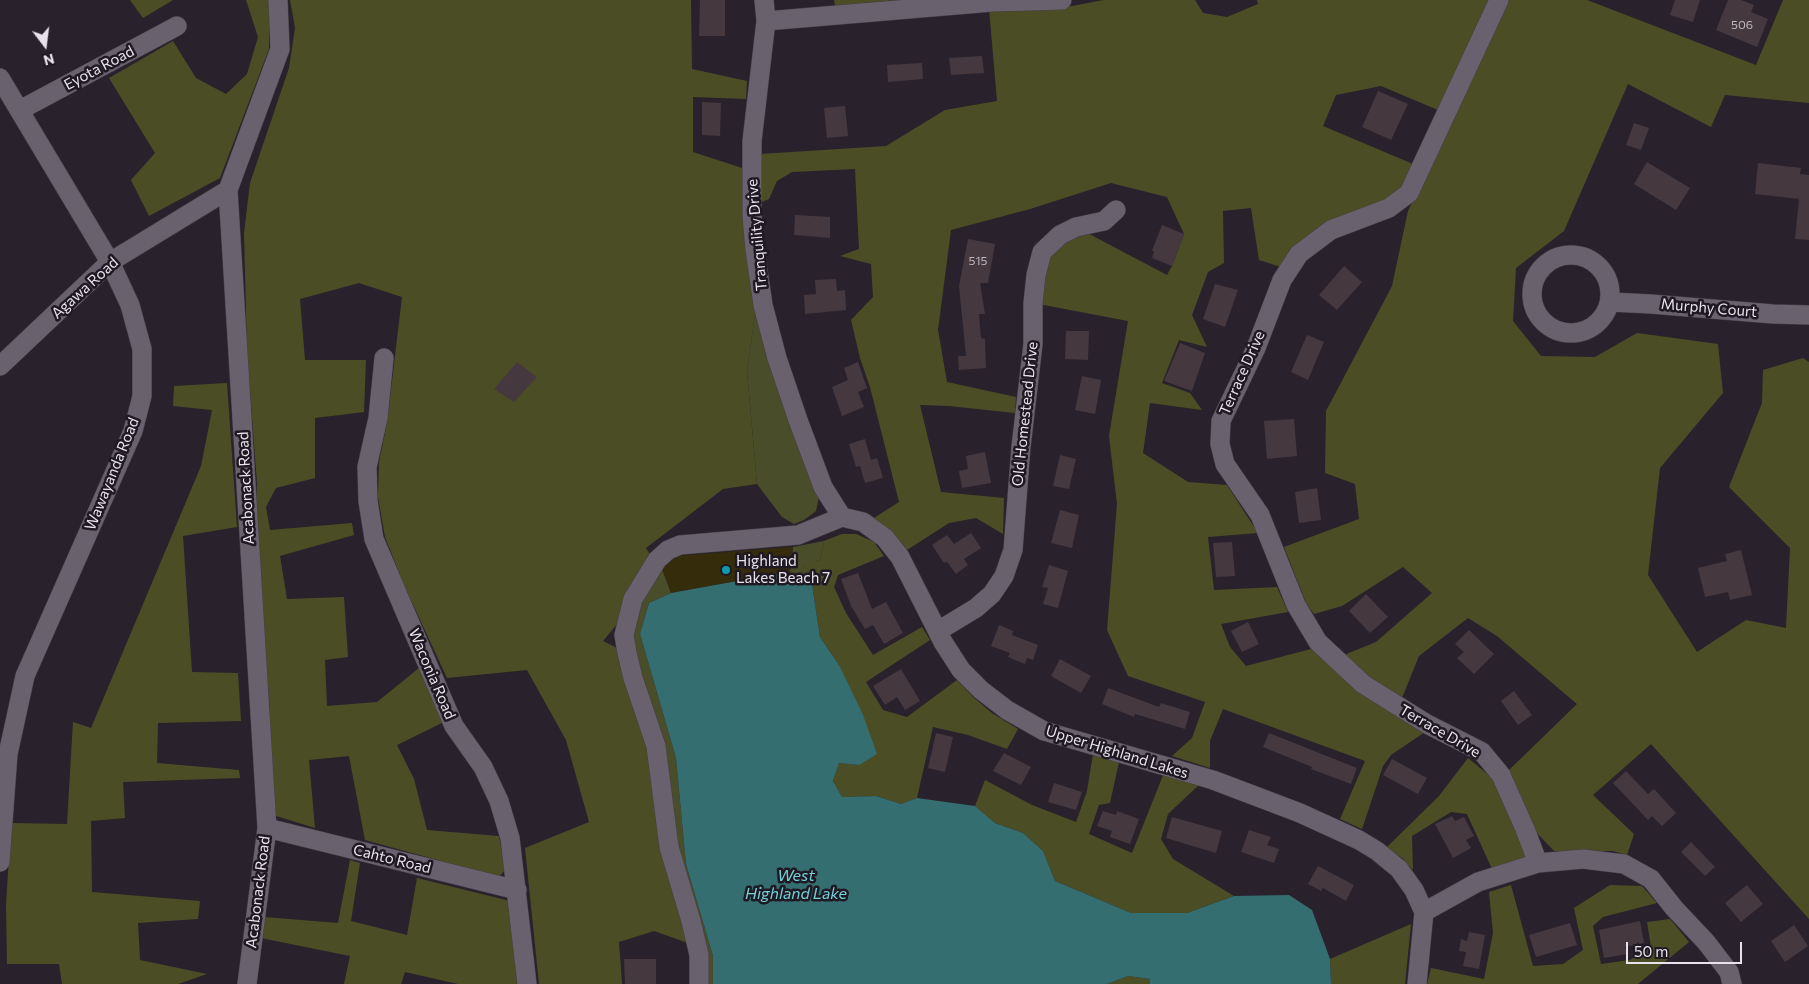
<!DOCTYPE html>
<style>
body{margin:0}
#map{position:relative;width:1809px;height:984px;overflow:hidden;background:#29222c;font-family:Commissioner,sans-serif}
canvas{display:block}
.north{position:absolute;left:20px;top:20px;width:50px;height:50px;-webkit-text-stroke:4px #1f1923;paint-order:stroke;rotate:165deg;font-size:14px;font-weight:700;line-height:20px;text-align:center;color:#e8e3ea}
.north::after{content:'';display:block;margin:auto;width:18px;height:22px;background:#e8e3ea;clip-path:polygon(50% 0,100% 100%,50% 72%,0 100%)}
.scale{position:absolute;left:1626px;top:942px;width:116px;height:22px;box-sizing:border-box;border:2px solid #e8e3ea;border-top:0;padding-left:6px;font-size:15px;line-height:18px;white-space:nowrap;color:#e8e3ea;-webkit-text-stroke:4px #1f1923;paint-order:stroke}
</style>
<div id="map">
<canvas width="1809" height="984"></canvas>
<div class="north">N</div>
<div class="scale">50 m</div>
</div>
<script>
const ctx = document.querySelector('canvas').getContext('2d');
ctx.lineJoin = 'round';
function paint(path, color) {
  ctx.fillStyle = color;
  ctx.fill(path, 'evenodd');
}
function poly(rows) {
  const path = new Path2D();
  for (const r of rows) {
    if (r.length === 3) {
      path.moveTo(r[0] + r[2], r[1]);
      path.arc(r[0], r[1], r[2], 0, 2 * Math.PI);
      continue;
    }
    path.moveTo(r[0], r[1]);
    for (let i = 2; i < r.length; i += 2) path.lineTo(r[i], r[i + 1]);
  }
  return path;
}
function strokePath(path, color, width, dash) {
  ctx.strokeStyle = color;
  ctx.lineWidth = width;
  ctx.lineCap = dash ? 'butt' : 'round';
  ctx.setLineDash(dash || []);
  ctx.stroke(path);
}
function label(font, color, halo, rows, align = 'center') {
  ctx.font = font + ' Commissioner,sans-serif';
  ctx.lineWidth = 5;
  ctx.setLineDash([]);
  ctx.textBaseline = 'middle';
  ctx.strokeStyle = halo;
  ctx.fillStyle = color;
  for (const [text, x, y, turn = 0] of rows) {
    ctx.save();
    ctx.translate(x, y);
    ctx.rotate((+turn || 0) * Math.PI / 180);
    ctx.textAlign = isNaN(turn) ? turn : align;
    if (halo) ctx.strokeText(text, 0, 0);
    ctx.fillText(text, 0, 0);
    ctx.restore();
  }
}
const green = poly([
 [756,307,819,497,816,511,804,520,794,524,782,517,757,484,747,371],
 [824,541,820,560,804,564,801,581,789,578,793,547],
 [661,566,671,593,649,603,640,634,676,758,686,864,713,956,713,984,705,984,638,677,631,634,640,602]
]);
const forest = poly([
 [130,0,173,0,143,18],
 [246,0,269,0,269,49,220,178,149,216,131,180,155,153,109,78,173,41,196,78,226,94,247,74,258,37],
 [290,0,691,0,692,69,747,81,746,99,693,97,693,152,742,168,745,217,756,307,747,371,757,484,723,489,646,548,651,556,618,623,603,641,617,648,648,744,688,943,654,931,619,942,622,984,539,984,525,848,589,822,566,740,527,670,447,678,404,585,385,537,378,497,379,462,387,423,402,297,359,283,300,299,305,360,366,360,364,412,315,418,315,478,276,488,266,507,270,530,352,523,354,535,280,556,287,599,344,597,348,657,325,660,327,706,377,702,419,668,444,722,397,745,414,779,427,830,499,836,505,870,499,877,365,840,349,756,309,760,315,828,273,815,269,696,261,613,255,534,257,483,247,352,244,233,250,183,289,68,295,28],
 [834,0,899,0,835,6],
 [1104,0,1195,0,1203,13,1227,17,1258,4,1257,0,1490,0,1438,110,1381,86,1336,95,1323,126,1413,164,1402,189,1384,203,1327,223,1291,249,1281,267,1259,260,1251,208,1223,211,1224,263,1208,272,1192,315,1207,347,1179,340,1162,383,1190,393,1202,410,1150,403,1143,453,1188,482,1227,485,1258,533,1208,537,1214,590,1277,587,1288,612,1221,624,1230,647,1246,666,1311,649,1356,688,1425,732,1391,755,1383,766,1362,829,1340,819,1365,761,1223,709,1210,741,1210,768,1172,756,1192,738,1205,702,1128,676,1107,630,1117,504,1109,436,1128,321,1033,303,1042,252,1076,227,1167,275,1172,266,1184,234,1167,197,1111,183,1030,209,951,230,938,330,947,382,1016,397,1015,413,949,406,920,405,941,492,1004,498,1003,534,976,518,949,523,907,550,895,535,874,518,899,502,870,387,860,358,851,320,873,297,871,264,840,256,859,249,855,169,792,172,777,181,769,199,762,202,760,154,886,146,945,110,997,101,989,8,1072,6],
 [1506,0,1587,0,1756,65,1783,0,1809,0,1809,103,1725,95,1711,127,1628,84,1564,231,1516,268,1513,321,1541,356,1595,357,1637,333,1718,344,1723,393,1660,468,1648,575,1697,652,1746,620,1786,628,1790,548,1729,487,1762,403,1763,370,1803,358,1809,362,1809,919,1651,744,1593,795,1634,834,1627,855,1613,851,1554,851,1535,831,1508,771,1577,704,1497,636,1468,618,1419,656,1402,698,1370,678,1344,655,1376,642,1432,593,1403,567,1342,606,1314,614,1306,603,1284,547,1359,519,1355,484,1325,473,1326,411,1392,286,1408,211],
 [227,383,237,527,183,536,192,672,238,673,241,721,158,723,157,763,239,770,240,778,123,782,125,818,91,821,92,892,200,901,198,919,138,923,140,960,207,974,178,984,62,984,59,964,7,964,6,905,11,823,67,824,73,722,91,728,201,466,212,410,173,406,174,386],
 [842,534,856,534,874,542,884,556,838,575,834,587,846,613,873,655,922,627,930,640,866,682,883,710,907,717,957,680,974,698,992,713,1018,729,1007,749,968,735,933,727,917,798,901,804,876,796,842,797,833,781,839,763,859,765,839,665,820,637,812,584,801,581,804,563,820,560,824,541],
 [1093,754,1119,762,1110,803,1099,805,1089,834,1132,853,1164,773,1200,784,1168,814,1161,839,1173,859,1234,896,1187,913,1131,913,1055,881,1043,851,1023,833,995,823,975,806,985,780,1032,805,1076,822,1087,791],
 [1468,758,1491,777,1513,820,1527,857,1492,869,1467,814,1451,812,1412,836,1413,870,1402,858,1386,848,1439,796],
 [350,860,360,863,351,921,407,935,417,878,510,901,520,984,458,984,405,972,401,984,344,984,350,956,261,938,264,917,338,923],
 [1511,885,1533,966,1563,964,1583,950,1574,908,1610,885,1642,886,1657,903,1603,917,1593,926,1601,964,1630,960,1651,947,1647,922,1670,919,1689,942,1638,984,1427,984,1431,968,1484,979,1493,933,1489,892],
 [1411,924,1405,984,1331,984,1330,959],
 [1128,976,1150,979,1150,984,1107,984]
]);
const sand = poly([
 [793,547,789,578,775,574,671,593,661,566,675,556]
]);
const water = poly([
 [776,574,812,584,820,637,839,665,863,715,877,754,859,765,839,763,833,781,842,797,876,796,901,804,917,798,975,806,995,823,1023,833,1043,851,1055,881,1131,913,1187,913,1234,896,1289,895,1312,910,1330,959,1331,984,1150,984,1150,979,1128,976,1107,984,713,984,713,956,686,864,676,758,640,634,649,603,671,593]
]);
const building = poly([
 [700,0,725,0,725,36,699,36],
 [1675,0,1700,0,1693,22,1670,15],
 [1728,0,1741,0,1754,5,1751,12,1768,19,1757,47,1716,30],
 [982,56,984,73,951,75,949,58],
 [922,63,923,79,888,82,887,65],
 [1378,91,1408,104,1391,140,1362,127],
 [702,102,721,103,720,136,702,135],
 [845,106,848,136,827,138,824,108],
 [1634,123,1649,128,1641,150,1626,145],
 [1647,162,1690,188,1676,210,1634,184],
 [1758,163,1801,168,1800,174,1809,175,1809,240,1795,239,1799,199,1755,194],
 [795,215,830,217,830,238,794,235],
 [1162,225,1184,234,1172,266,1152,258,1154,251,1152,251],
 [968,239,995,244,988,283,980,283,985,314,979,314,981,338,985,339,986,368,959,370,958,356,966,356,959,286],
 [1344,266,1362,282,1337,310,1319,295],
 [836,279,837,291,845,290,846,310,805,314,804,295,816,294,815,280],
 [1215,284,1238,290,1225,327,1203,319],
 [1066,331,1089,331,1088,360,1065,359],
 [1307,335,1324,342,1308,380,1291,372],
 [1180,343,1205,353,1192,391,1164,381],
 [517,362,537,377,514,402,494,389],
 [858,362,867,388,858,392,864,407,842,416,832,387,848,380,844,368],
 [1082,376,1101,380,1095,414,1075,410],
 [1294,419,1297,456,1267,459,1264,421],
 [865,439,871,460,877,458,883,478,865,483,860,466,856,467,849,444],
 [985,452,991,483,962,488,959,471,968,469,966,456],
 [1060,455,1076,459,1069,489,1053,486],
 [1317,488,1321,520,1299,523,1295,492],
 [1060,510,1079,515,1072,548,1051,543],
 [971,533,981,548,964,559,968,565,956,574,947,562,944,563,932,545,947,535,954,544],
 [1232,542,1235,576,1216,577,1213,543],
 [1741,550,1752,595,1730,600,1728,592,1705,597,1698,568,1727,561,1725,554],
 [1049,565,1068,571,1058,608,1043,604,1048,588,1042,587],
 [858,573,872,609,886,602,903,633,884,644,873,625,865,629,851,606,841,579],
 [1366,594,1388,617,1370,633,1349,611],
 [1248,622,1259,644,1242,652,1231,631],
 [999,625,1013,631,1012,635,1038,645,1033,660,1027,658,1025,664,1008,657,1010,653,991,646],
 [1469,630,1494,654,1474,674,1457,658,1464,652,1455,644],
 [1060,659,1091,676,1081,693,1051,676],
 [901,669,920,701,905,710,897,697,885,705,873,686],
 [1108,688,1159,707,1161,703,1190,712,1185,729,1135,714,1134,717,1102,704],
 [1514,691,1532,715,1518,725,1501,701],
 [936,733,953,737,945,772,928,768],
 [1269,733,1357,768,1351,784,1311,769,1312,767,1263,747],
 [1004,753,1031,767,1021,785,993,771],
 [1392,759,1427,778,1418,794,1383,775],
 [1626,771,1648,794,1654,789,1676,813,1662,826,1652,816,1648,820,1613,783],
 [1054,783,1082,792,1076,810,1048,802],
 [1103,811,1116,815,1117,811,1139,819,1130,844,1110,837,1112,831,1097,826],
 [1452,816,1455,821,1464,817,1474,836,1466,840,1471,848,1453,858,1435,824],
 [1172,817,1222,831,1216,853,1166,838],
 [1249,830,1271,837,1267,845,1279,849,1274,863,1241,852],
 [1691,842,1715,867,1705,876,1681,852],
 [1318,866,1354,885,1346,901,1323,888,1321,891,1308,884],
 [1747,885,1763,904,1741,922,1725,903],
 [1640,921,1644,943,1625,947,1627,954,1604,958,1599,930],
 [1570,923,1577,945,1536,957,1529,935],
 [1794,925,1808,946,1785,962,1771,941],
 [1469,932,1485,935,1479,969,1463,966,1466,952,1459,951,1461,939,1467,941],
 [624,959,656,959,656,984,625,984]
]);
const street = poly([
 [764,0,766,21,752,141,752,216,755,250,763,305,777,358,798,420,823,487,842,517],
 [1499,0,1409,193,1389,208,1331,230,1299,254,1282,280,1256,348,1221,421,1220,444,1225,464,1260,515,1296,605,1318,642,1363,684,1427,724,1482,752,1501,775,1525,829,1538,863],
 [766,21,992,2,1062,0],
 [0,78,110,262,130,305,142,349,142,396,133,431,25,676,8,754,0,862],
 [20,110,177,26],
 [1571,294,39],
 [1610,302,1651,304,1773,314,1809,315],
 [384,358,378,418,367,467,368,501,374,539,454,726,483,767,499,801,510,838,527,984],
 [0,366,110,262,228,190],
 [938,631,976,608,992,594,1004,576,1013,550,1021,447,1033,344,1033,303,1036,275,1042,252,1060,235,1076,227,1104,221,1116,210],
 [267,828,517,890],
 [1424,912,1478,882,1538,863,1583,859,1624,864,1651,879,1674,908,1706,942,1729,972,1732,984],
 [247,984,267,828,228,190,280,49,278,0],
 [699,984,699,955,691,921,669,847,656,746,633,678,627,653,624,635,633,599,657,560,668,550,680,545,798,535,842,517,863,522,885,538,900,557,943,642,961,670,981,690,1007,710,1044,731,1213,780,1300,813,1359,840,1377,851,1399,869,1414,890,1424,912,1417,984]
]);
const markers = [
 [726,570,5,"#0f9aa8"]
];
const numberNames = [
 ["506",1742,25],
 ["515",978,261]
];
const streetNames = [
 ["Eyota Road",99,68,-28],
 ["Tranquility Drive",757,235,-95],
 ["Agawa Road",85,288,-42],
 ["Murphy Court",1709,308,5],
 ["Terrace Drive",1242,373,-66],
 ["Old Homestead Drive",1025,414,-84],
 ["Wawayanda Road",112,474,-68],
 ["Acabonack Road",246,488,-93],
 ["Waconia Road",432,674,67],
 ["Terrace Drive",1440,731,30],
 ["Upper Highland Lakes",1117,752,17],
 ["Cahto Road",392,859,14],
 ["Acabonack Road",258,892,-83]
];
const poiNames = [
 ["Highland",736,561],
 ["Lakes Beach 7",736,578]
];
const waterNames = [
 ["West",796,876],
 ["Highland Lake",796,894]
];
paint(green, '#4a4d29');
paint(forest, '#4b4e25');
paint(sand, '#342c0b');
paint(water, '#346e71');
paint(building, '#45383f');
strokePath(street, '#453f48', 20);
strokePath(street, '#69616d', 19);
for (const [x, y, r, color] of markers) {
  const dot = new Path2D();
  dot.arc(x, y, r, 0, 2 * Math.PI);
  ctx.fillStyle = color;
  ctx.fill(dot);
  strokePath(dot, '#1f1923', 2);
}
label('12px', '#bfb8bf', null, numberNames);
label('15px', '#e8e3ea', '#1f1923', streetNames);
label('15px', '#e8e3ea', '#1f1923', poiNames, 'left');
label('italic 16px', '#71d0d6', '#1f1923', waterNames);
</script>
